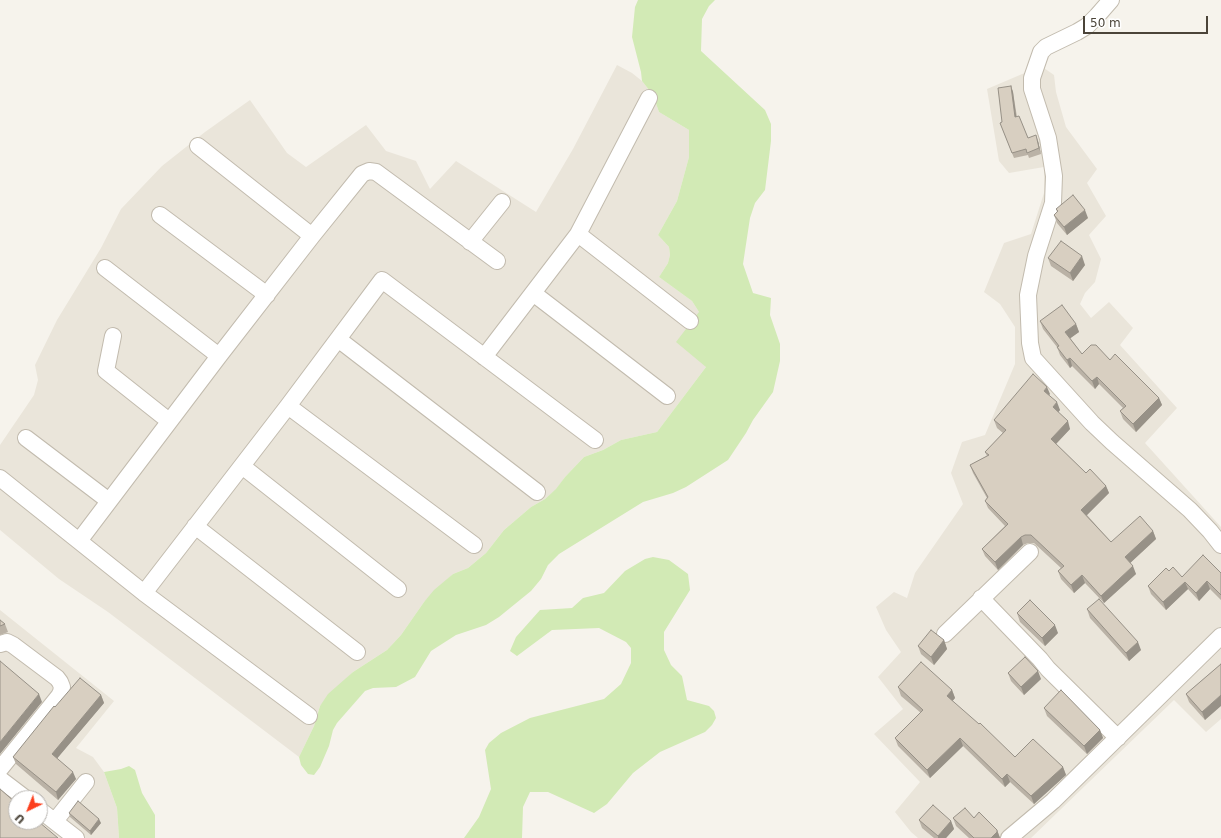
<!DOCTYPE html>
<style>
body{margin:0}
#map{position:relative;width:1221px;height:838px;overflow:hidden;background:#f6f3ec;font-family:"DejaVu Sans",sans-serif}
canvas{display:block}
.north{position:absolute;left:8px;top:790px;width:40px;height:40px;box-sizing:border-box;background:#fff;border:1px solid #b7b4b0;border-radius:50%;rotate:223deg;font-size:11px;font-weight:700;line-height:16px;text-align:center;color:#4b4439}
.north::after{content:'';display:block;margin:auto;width:14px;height:18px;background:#fc3f1d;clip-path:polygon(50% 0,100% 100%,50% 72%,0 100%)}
.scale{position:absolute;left:1083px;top:16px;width:125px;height:18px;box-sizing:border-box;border:2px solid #4b4439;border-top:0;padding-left:5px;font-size:12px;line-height:14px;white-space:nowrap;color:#4b4439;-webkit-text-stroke:3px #fff;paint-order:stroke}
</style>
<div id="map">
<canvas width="1221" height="838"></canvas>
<div class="north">U</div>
<div class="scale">50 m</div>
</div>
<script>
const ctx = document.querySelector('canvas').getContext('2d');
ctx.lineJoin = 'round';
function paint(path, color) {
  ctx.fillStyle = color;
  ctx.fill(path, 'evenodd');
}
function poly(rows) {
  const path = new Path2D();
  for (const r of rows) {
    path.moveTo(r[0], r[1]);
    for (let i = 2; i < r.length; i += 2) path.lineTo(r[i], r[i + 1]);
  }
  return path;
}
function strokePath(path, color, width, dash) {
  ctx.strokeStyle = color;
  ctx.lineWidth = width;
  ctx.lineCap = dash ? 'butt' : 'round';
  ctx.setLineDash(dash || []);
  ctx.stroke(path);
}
const residential = poly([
 [617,65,632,73,642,81,653,95,659,112,689,130,689,157,677,201,658,235,669,247,670,255,668,263,659,277,692,301,699,312,706,367,657,432,621,440,603,450,584,457,565,477,557,489,545,499,531,507,504,530,486,553,468,568,453,574,424,602,401,635,387,650,353,672,320,706,314,726,299,757,108,612,59,579,0,530,0,445,34,395,38,380,35,365,57,320,101,248,121,209,162,166,205,132,250,100,287,153,306,167,366,125,386,151,416,161,430,189,456,161,536,212,573,149],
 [1041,66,1054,75,1056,92,1066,127,1097,169,1087,183,1106,216,1089,235,1101,259,1095,282,1085,293,1080,304,1091,318,1109,302,1133,328,1120,345,1177,408,1145,443,1221,527,1221,719,1206,732,1174,700,1031,838,918,838,911,832,895,812,920,782,874,734,903,709,878,677,901,652,886,630,876,607,894,592,907,598,915,573,963,504,951,473,962,442,985,435,1015,364,1015,327,1000,304,984,292,1004,243,1031,234,1044,193,1044,167,1009,173,999,161,987,89],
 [0,610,114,701,76,748,93,757,104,772,117,808,119,838,0,838],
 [16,798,40,798,40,822,16,822]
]);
const green = poly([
 [638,0,715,0,709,6,702,19,701,51,765,110,771,124,771,141,765,190,755,203,750,218,743,264,753,293,771,298,770,315,780,344,780,361,773,392,753,420,746,433,728,460,686,487,673,493,643,502,559,554,548,565,541,579,531,591,499,617,486,625,456,635,431,651,415,677,396,687,373,688,365,691,337,723,333,730,329,746,320,767,314,775,308,774,301,765,299,757,314,726,320,706,328,694,353,672,387,650,401,635,424,602,434,590,453,574,468,568,486,553,504,530,531,507,545,499,556,489,565,477,584,457,603,450,621,440,657,432,706,367,676,342,699,312,692,301,659,277,668,263,670,255,669,247,658,235,677,201,689,157,689,130,659,112,653,95,642,81,641,72,632,37,635,7],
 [653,557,669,560,688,574,690,590,664,632,664,650,671,665,682,676,687,700,709,706,714,711,716,718,712,725,705,732,660,752,633,773,607,804,594,813,548,792,530,792,523,807,522,838,464,838,479,817,491,789,485,750,489,743,501,733,530,718,604,699,621,684,631,663,631,648,626,642,599,628,552,630,517,656,510,651,516,637,540,610,572,608,583,598,604,593,625,571,645,559],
 [129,766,135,770,142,793,155,815,155,838,119,838,117,808,104,772,121,769]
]);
const minor = poly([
 [1111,0,1097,16,1087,26,1077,32,1046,47,1041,52,1032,78,1032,89,1048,138,1054,176,1053,203,1036,256,1028,295,1030,343,1033,358,1092,423,1112,442,1190,510,1210,531,1221,545],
 [198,146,312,236],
 [160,215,267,295],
 [578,234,649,98],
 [470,242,502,202],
 [105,268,219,356],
 [533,293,667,396],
 [113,336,106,371,169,421],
 [338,339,537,492],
 [484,357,578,234,690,321],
 [288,406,474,545],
 [26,438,109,501],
 [242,466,398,589],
 [0,478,144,593,288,406,382,280,595,440],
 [195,526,357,652],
 [79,541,219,356,312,236,362,174,369,171,376,172,497,261],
 [144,593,309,716],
 [981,598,1040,659,1048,669,1118,738],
 [945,634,1030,552],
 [0,644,7,642,13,645,57,678,60,682,62,687,61,692,59,696,0,769],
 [0,779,25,798],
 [40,810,76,838],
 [55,821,86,782],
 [1009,838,1053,801,1221,636]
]);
const wall = poly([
 [1011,86,1013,92,1017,117,1028,138,1038,141,1041,154,1029,158,1028,155,1014,158,1000,123,1002,122],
 [1056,209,1088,218,1067,235,1057,223,1054,215,1057,212],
 [1048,258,1085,265,1073,281,1051,266],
 [1040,321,1076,324,1079,332,1070,338,1082,354,1110,360,1159,398,1162,405,1136,432,1123,419,1120,411,1123,408,1099,384,1095,389,1072,366,1070,368,1060,355,1057,347,1043,329],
 [1050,394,1049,395,1060,410,1058,412,1070,429,1056,444,1086,473,1106,486,1109,493,1087,515,1111,542,1153,531,1156,539,1130,563,1136,574,1104,603,1085,583,1074,593,1061,579,1058,571,1061,568,1034,543,1028,543,1023,545,998,570,985,556,982,549,1005,526,988,508,985,501,987,498,973,473,970,465,987,456,985,452,1003,433,997,428,994,420],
 [1169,571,1182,577,1221,573,1221,600,1210,589,1199,601,1188,589,1166,610,1151,594,1148,586],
 [1087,609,1141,650,1129,661,1090,618],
 [1017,613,1058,633,1045,646,1020,622],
 [0,620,5,624,8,632,0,635],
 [944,640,947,649,934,665,921,654,918,646],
 [1221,664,1205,720,1189,702,1186,694],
 [1008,673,1041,679,1024,695,1011,681],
 [898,687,952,690,955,698,952,701,1015,757,1063,767,1066,775,1034,804,1010,782,1005,787,963,746,930,778,898,746,895,738,921,713,901,696],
 [101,695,104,703,57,758,76,779,58,800,16,764,13,757,55,707],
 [1044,708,1100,730,1103,738,1087,754,1047,716],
 [69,813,101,823,91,835,70,817],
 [953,818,974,818,997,830,1000,838,969,838,956,826],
 [919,820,951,821,954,829,946,838,934,838,922,828]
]);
const shadedWall = poly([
 [1011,86,1013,92,1017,123,1015,117],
 [1036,135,1038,141,1041,154,1039,148],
 [1085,210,1088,218,1067,235,1064,227],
 [1082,256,1085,265,1073,281,1070,273],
 [1076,324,1079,332,1068,340,1065,332],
 [1070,358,1072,366,1070,368,1067,360],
 [1097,377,1099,384,1095,389,1092,381],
 [1047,387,1050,394,1047,398,1044,391],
 [1159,398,1162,405,1136,432,1133,424],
 [1057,402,1060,410,1056,415,1053,407],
 [1068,421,1070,429,1054,446,1051,439],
 [1106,486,1109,493,1084,518,1081,510],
 [1153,531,1156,539,1128,565,1125,557],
 [1021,537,1023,545,998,570,995,562],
 [1133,566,1136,574,1104,603,1101,596],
 [1082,575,1085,583,1074,593,1071,585],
 [1207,581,1210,589,1199,601,1196,593],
 [1185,582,1188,589,1166,610,1163,602],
 [1055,625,1058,633,1045,646,1042,638],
 [944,640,947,649,934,665,931,657],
 [1138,642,1141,650,1129,661,1126,653],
 [1038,671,1041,679,1024,695,1021,687],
 [952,690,955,698,950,704,947,696],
 [39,694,42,702,0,754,0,742],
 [101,695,104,703,55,761,52,754],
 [1221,695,1221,706,1205,720,1202,712],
 [1100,730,1103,738,1087,754,1084,746],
 [960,738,963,746,930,778,927,770],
 [1063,767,1066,775,1034,804,1031,796],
 [73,772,76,779,58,800,56,792],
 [1007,774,1010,782,1005,787,1002,779],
 [99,819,101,823,91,835,90,831],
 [951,821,954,829,946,838,938,838,938,836],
 [997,830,1000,838,991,838]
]);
const building = poly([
 [1011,86,1015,117,1019,116,1028,138,1036,135,1039,148,1027,153,1026,149,1012,153,1000,123,1002,122,998,88,1011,86],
 [1073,195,1085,210,1064,227,1054,215,1058,211,1056,209,1073,195],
 [1061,241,1082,256,1070,273,1048,258,1061,241],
 [1062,305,1076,324,1065,332,1082,354,1091,345,1096,345,1110,360,1115,354,1159,398,1133,424,1120,411,1126,406,1097,377,1092,381,1070,358,1067,360,1057,347,1059,346,1040,321,1062,305],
 [1033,374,1047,387,1044,391,1057,402,1053,407,1068,421,1051,439,1086,473,1090,469,1106,486,1081,510,1111,542,1140,516,1153,531,1125,557,1133,566,1101,596,1082,575,1071,585,1058,571,1064,566,1031,535,1025,535,1021,537,995,562,982,549,1008,524,985,501,988,497,970,465,989,455,985,452,1006,430,994,420,1033,374],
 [1203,555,1221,573,1221,595,1207,581,1196,593,1185,582,1163,602,1148,586,1166,568,1169,571,1173,567,1182,577,1203,555],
 [1099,599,1138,642,1126,653,1087,609,1099,599],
 [1030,600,1055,625,1042,638,1017,613,1030,600],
 [0,620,5,624,0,626,0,620],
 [931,630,944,640,931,657,918,646,931,630],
 [1025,657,1038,671,1021,687,1008,673,1025,657],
 [0,661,39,694,0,742,0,661],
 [921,662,952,690,947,696,979,724,980,723,1015,757,1033,739,1063,767,1031,796,1007,774,1002,779,960,738,927,770,895,738,923,710,898,687,921,662],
 [1221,664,1221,695,1202,712,1186,694,1221,664],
 [80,678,101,695,52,754,73,772,56,792,13,757,54,706,55,707,80,678],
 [1061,690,1100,730,1084,746,1044,708,1061,690],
 [0,789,16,803,16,822,39,822,58,838,0,838,0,789],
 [78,801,99,819,90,831,69,813,78,801],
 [933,805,951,821,938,836,919,820,933,805],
 [965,808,974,818,979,812,997,830,997,832,991,838,974,838,953,818,965,808]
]);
paint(residential, '#eae5da');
paint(green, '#d2eab5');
strokePath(minor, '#c2bbae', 18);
strokePath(minor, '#fff', 16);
paint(wall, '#bab2a6');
paint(shadedWall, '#979187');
paint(building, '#d8cfc1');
strokePath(building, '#979187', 1);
</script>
